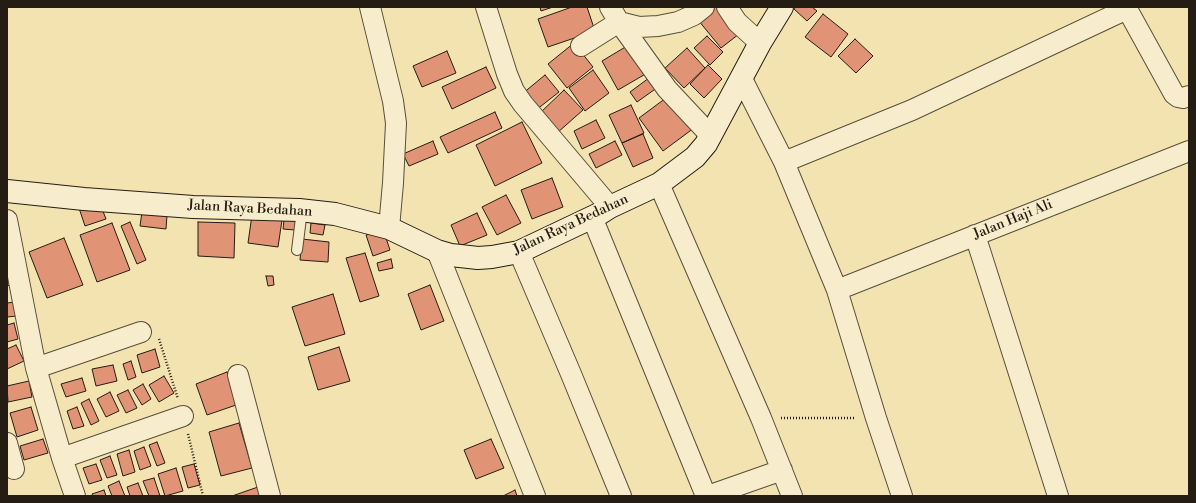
<!DOCTYPE html>
<style>
body{margin:0}
#map{position:relative;width:1196px;height:503px;overflow:hidden;background:#f3e3b1;font-family:"Libre Bodoni",serif}
canvas{display:block}
.frame{position:absolute;inset:0;border:8px solid #251c13;pointer-events:none}
</style>
<div id="map">
<canvas width="1196" height="503"></canvas>
<div class="frame"></div>
</div>
<script>
const ctx = document.querySelector('canvas').getContext('2d');
ctx.lineJoin = 'round';
function paint(path, color) {
  ctx.fillStyle = color;
  ctx.fill(path, 'evenodd');
}
function poly(rows) {
  const path = new Path2D();
  for (const r of rows) {
    path.moveTo(r[0], r[1]);
    for (let i = 2; i < r.length; i += 2) path.lineTo(r[i], r[i + 1]);
  }
  return path;
}
function strokePath(path, color, width, dash) {
  ctx.strokeStyle = color;
  ctx.lineWidth = width;
  ctx.lineCap = dash ? 'butt' : 'round';
  ctx.setLineDash(dash || []);
  ctx.stroke(path);
}
function label(font, color, halo, rows, align = 'center') {
  ctx.font = font + ' "Libre Bodoni",serif';
  ctx.lineWidth = 3;
  ctx.setLineDash([]);
  ctx.textBaseline = 'middle';
  ctx.strokeStyle = halo;
  ctx.fillStyle = color;
  for (const [text, x, y, turn = 0] of rows) {
    ctx.save();
    ctx.translate(x, y);
    ctx.rotate((+turn || 0) * Math.PI / 180);
    ctx.textAlign = isNaN(turn) ? turn : align;
    if (halo) ctx.strokeText(text, 0, 0);
    ctx.fillText(text, 0, 0);
    ctx.restore();
  }
}
const building = poly([
 [540,7,553,7,541,11,540,7],
 [572,7,587,7,595,31,548,47,538,19,572,7],
 [714,7,717,7,739,34,721,48,698,20,714,7],
 [795,7,812,7,817,11,807,21,794,9,795,7],
 [823,14,848,34,831,57,805,37,823,14],
 [707,36,723,52,710,65,694,48,707,36],
 [855,39,873,56,856,73,838,56,855,39],
 [574,43,593,67,567,88,548,64,574,43],
 [632,43,649,72,618,90,602,61,632,43],
 [687,48,705,68,684,88,665,68,687,48],
 [447,51,456,73,422,87,413,66,447,51],
 [708,65,722,79,704,98,690,84,708,65],
 [486,67,496,88,452,109,442,87,486,67],
 [593,70,609,93,585,111,569,88,593,70],
 [545,75,559,92,536,110,522,94,545,75],
 [653,75,661,85,637,102,630,92,653,75],
 [564,90,583,110,557,133,539,114,564,90],
 [670,95,694,128,663,151,639,118,670,95],
 [631,105,644,133,622,143,609,115,631,105],
 [495,112,502,128,448,153,440,137,495,112],
 [596,120,605,138,582,149,574,131,596,120],
 [522,122,542,163,495,186,476,145,522,122],
 [643,134,653,158,633,167,622,143,643,134],
 [433,141,438,154,409,166,403,154,433,141],
 [615,141,622,155,596,168,589,154,615,141],
 [552,178,563,207,532,219,521,190,552,178],
 [506,195,521,223,497,235,482,207,506,195],
 [99,201,106,219,85,226,79,208,99,201],
 [142,212,167,215,166,229,140,226,142,212],
 [477,213,487,235,460,246,451,225,477,213],
 [252,215,282,220,278,247,248,243,252,215],
 [284,220,296,220,295,230,283,229,284,220],
 [130,222,146,260,137,264,121,226,130,222],
 [198,222,235,223,234,258,198,256,198,222],
 [112,223,130,270,97,282,80,235,112,223],
 [311,223,325,225,323,235,310,233,311,223],
 [383,229,390,250,373,256,366,235,383,229],
 [64,238,83,285,47,298,29,252,64,238],
 [302,239,329,242,328,262,300,260,302,239],
 [365,253,379,296,360,302,346,258,365,253],
 [391,259,393,268,379,271,377,263,391,259],
 [10,274,13,284,7,286,7,275,10,274],
 [266,276,273,276,274,285,268,286,266,276],
 [430,285,444,321,421,330,408,294,430,285],
 [333,294,345,334,305,346,292,307,333,294],
 [15,302,17,316,7,317,7,303,15,302],
 [14,323,18,339,7,342,7,325,14,323],
 [16,345,24,361,7,369,7,349,16,345],
 [339,347,350,381,318,390,308,357,339,347],
 [155,349,160,367,142,373,137,355,155,349],
 [131,361,136,377,128,380,123,364,131,361],
 [113,365,117,381,96,386,92,369,113,365],
 [227,372,239,404,207,415,196,384,227,372],
 [164,376,174,393,159,402,149,385,164,376],
 [82,378,86,391,66,397,61,384,82,378],
 [29,381,32,397,8,402,7,386,29,381],
 [143,384,151,399,142,405,133,390,143,384],
 [128,390,137,408,126,413,117,395,128,390],
 [110,392,119,411,106,417,97,399,110,392],
 [89,399,99,421,91,425,81,403,89,399],
 [31,407,38,430,17,437,10,413,31,407],
 [77,407,84,426,73,429,67,411,77,407],
 [239,423,252,468,221,476,209,432,239,423],
 [43,439,48,453,24,460,20,446,43,439],
 [491,439,504,468,476,479,464,450,491,439],
 [157,442,165,463,157,466,149,445,157,442],
 [144,447,151,466,140,470,134,451,144,447],
 [129,450,135,472,123,476,117,454,129,450],
 [110,456,117,475,107,478,100,460,110,456],
 [96,464,102,480,89,484,83,468,96,464],
 [194,464,200,485,188,488,182,467,194,464],
 [176,468,183,491,165,496,158,474,176,468],
 [154,478,160,496,149,496,143,481,154,478],
 [119,481,125,496,112,496,108,486,119,481],
 [138,483,143,496,130,496,127,487,138,483],
 [258,487,261,496,232,496,258,487],
 [104,490,106,496,93,496,92,494,104,490],
 [515,490,517,496,503,496,515,490]
]);
const path = poly([
 [159,339,178,399],
 [781,418,856,418],
 [188,434,203,496]
]);
const lane = poly([
 [297,250,302,210]
]);
const street = poly([
 [370,7,393,101,396,123,393,183,389,228],
 [486,7,507,74,514,91,523,104,610,207],
 [610,7,619,22,639,27,658,26,678,22,694,15,704,7],
 [727,7,737,22,760,43],
 [1126,7,1174,94,1178,97,1183,98,1189,96],
 [581,46,619,22,667,89,711,136],
 [742,79,784,162,837,290,876,418,902,496],
 [784,162,912,110,1127,9],
 [659,184,761,418,792,496],
 [592,217,706,496],
 [7,220,36,368,62,458,75,496],
 [975,235,1058,496],
 [437,251,535,496],
 [519,252,571,374,621,496],
 [837,290,1189,151],
 [36,368,141,332],
 [238,375,270,496],
 [7,443,14,469],
 [62,458,183,416],
 [708,496,782,470]
]);
const secondary = poly([
 [7,191,84,199,193,207,299,210,335,214,389,228,437,251,451,255,478,258,492,257,519,252,599,214,610,207,659,184,695,157,706,144,760,43,782,7]
]);
const streetNames = [
 ["Jalan Raya Bedahan",250,209,3],
 ["Jalan Haji Ali",1013,220,-22],
 ["Jalan Raya Bedahan",571,225,-25]
];
paint(building, '#e09475');
strokePath(building, '#251c13', 1);
strokePath(lane, '#584e3a', 12);
strokePath(street, '#584e3a', 22);
strokePath(secondary, '#251c13', 24);
strokePath(path, '#251c13', 2.5, [1, 2]);
strokePath(lane, '#f7edcc', 10);
strokePath(street, '#f7edcc', 20);
strokePath(secondary, '#f7edcc', 22);
label('14px', '#251c13', '#f7edcc', streetNames);
</script>
